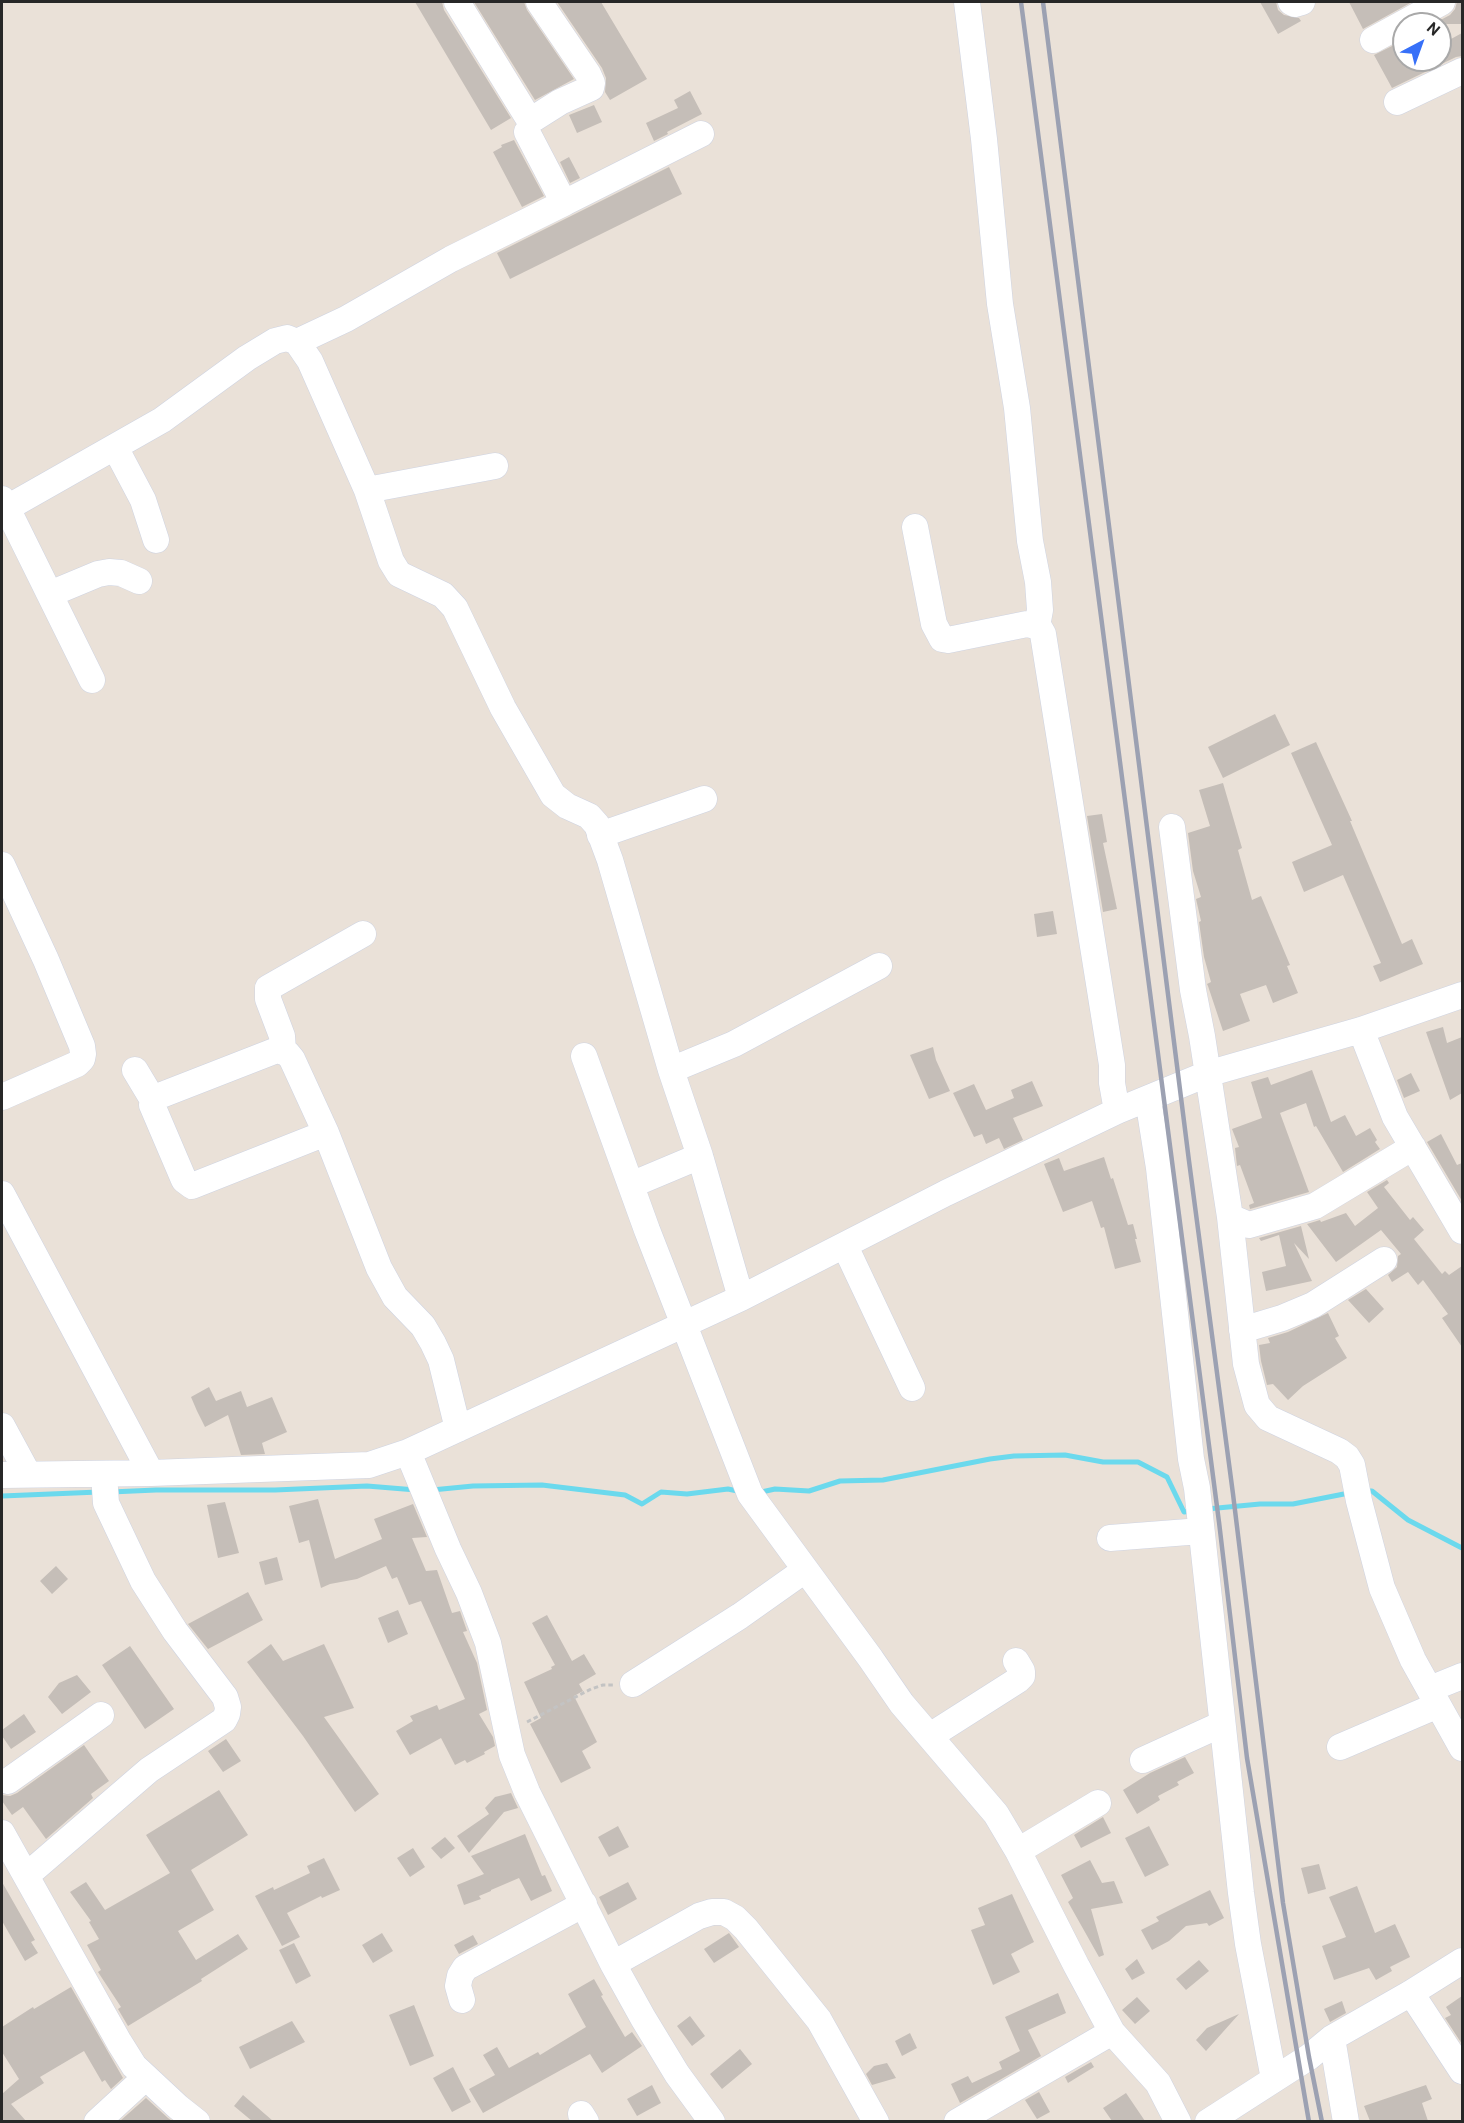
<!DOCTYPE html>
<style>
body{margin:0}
#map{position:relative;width:1464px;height:2123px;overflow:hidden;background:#eae1d8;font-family:Overpass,sans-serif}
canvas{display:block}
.frame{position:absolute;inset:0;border:3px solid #272727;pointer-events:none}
.north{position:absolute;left:1392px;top:12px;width:60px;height:60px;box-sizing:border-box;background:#fff;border:2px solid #a9a9a9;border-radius:50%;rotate:41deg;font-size:16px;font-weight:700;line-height:24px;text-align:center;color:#272727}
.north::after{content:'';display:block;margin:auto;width:21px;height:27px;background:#3770f8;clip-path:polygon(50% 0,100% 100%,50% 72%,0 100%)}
</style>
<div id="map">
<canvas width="1464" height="2123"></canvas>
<div class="frame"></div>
<div class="north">N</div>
</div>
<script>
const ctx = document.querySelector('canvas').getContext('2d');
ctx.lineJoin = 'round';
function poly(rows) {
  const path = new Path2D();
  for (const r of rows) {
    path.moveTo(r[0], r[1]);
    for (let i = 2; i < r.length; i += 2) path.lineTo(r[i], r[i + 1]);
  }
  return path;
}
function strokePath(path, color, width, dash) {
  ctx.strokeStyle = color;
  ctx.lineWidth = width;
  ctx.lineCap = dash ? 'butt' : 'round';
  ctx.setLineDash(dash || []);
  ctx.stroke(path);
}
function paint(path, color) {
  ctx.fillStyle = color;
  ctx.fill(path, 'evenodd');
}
const stream = poly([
 [432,1490,473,1486,542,1485,625,1495,642,1504,661,1492,687,1494,728,1489,742,1492],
 [1365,1491,1372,1491,1408,1520,1462,1548],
 [111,1492,156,1490,275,1490,367,1486,416,1490],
 [757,1493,775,1489,809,1491,840,1481,883,1480,990,1459,1014,1456,1065,1455,1103,1462,1138,1462,1167,1477,1184,1512,1192,1511],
 [2,1496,99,1492],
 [1207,1509,1260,1504,1293,1504,1349,1493]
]);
const building = poly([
 [415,2,442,2,444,10,511,118,491,130],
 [474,2,524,2,527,10,574,79,535,100],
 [557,2,601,2,647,79,610,100,605,92,606,78,602,68],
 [1260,2,1276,2,1278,10,1284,15,1299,18,1301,21,1278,34],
 [1349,2,1412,2,1363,29],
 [1457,2,1462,2,1462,24,1433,24,1450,15,1455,9],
 [1462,33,1462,56,1456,57,1392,88,1374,55,1404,40,1404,60,1440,60,1440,45],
 [690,91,702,114,667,132,668,134,654,141,646,123,678,108,674,100],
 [594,105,602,122,577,133,569,115],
 [514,140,544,196,522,207,493,152,502,147,501,145],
 [569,157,580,178,570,183,560,162],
 [669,167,682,194,510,279,497,253],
 [1275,714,1290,745,1223,778,1208,747],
 [1316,742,1352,821,1350,821,1402,944,1412,939,1423,964,1380,982,1373,966,1381,963,1343,875,1304,892,1292,862,1332,845,1291,753],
 [1223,783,1242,848,1238,850,1252,900,1261,896,1290,965,1287,966,1298,993,1273,1003,1266,985,1240,994,1250,1021,1223,1031,1208,986,1207,984,1211,982,1204,957,1199,922,1201,921,1196,899,1201,897,1193,871,1188,833,1210,826,1199,790],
 [1102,814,1107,842,1103,843,1117,909,1103,912,1087,816],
 [1053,911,1057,934,1037,937,1034,914],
 [1443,1027,1447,1043,1462,1037,1462,1093,1450,1100,1426,1032],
 [933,1047,936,1060,950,1091,929,1099,910,1055],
 [1312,1070,1331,1122,1345,1115,1356,1136,1370,1128,1377,1140,1375,1142,1380,1149,1343,1172,1316,1126,1314,1127,1306,1103,1280,1113,1309,1192,1250,1209,1249,1205,1254,1203,1240,1165,1237,1166,1235,1148,1239,1147,1232,1129,1262,1118,1251,1082,1268,1077,1271,1085],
 [1411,1073,1420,1091,1404,1098,1397,1080],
 [1032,1081,1043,1106,1013,1118,1023,1140,1004,1149,999,1138,986,1144,982,1134,974,1137,953,1093,974,1084,986,1110,1014,1098,1011,1090],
 [1441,1134,1457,1165,1462,1163,1462,1201,1427,1142],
 [1104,1157,1111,1179,1113,1178,1128,1225,1133,1224,1137,1239,1135,1239,1141,1262,1115,1269,1104,1227,1101,1228,1092,1201,1063,1212,1044,1164,1059,1158,1064,1171],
 [1387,1180,1389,1183,1384,1187,1410,1220,1413,1217,1424,1230,1414,1239,1442,1274,1445,1271,1449,1275,1462,1266,1462,1347,1442,1318,1448,1314,1423,1280,1418,1285,1408,1272,1392,1282,1388,1275,1397,1267,1398,1256,1401,1254,1381,1230,1336,1262,1307,1224,1320,1220,1321,1222,1346,1213,1355,1226,1378,1208,1367,1192],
 [1301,1226,1309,1259,1294,1243,1312,1281,1266,1291,1262,1272,1286,1266,1279,1235,1261,1241,1259,1238],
 [1366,1289,1384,1309,1369,1323,1348,1300],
 [1328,1313,1339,1336,1335,1338,1347,1358,1303,1386,1288,1400,1273,1384,1267,1385,1261,1361,1259,1345,1270,1343,1268,1338,1288,1332],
 [209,1387,216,1401,241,1391,247,1407,272,1397,287,1432,262,1443,265,1454,241,1455,228,1415,205,1427,197,1411,191,1397],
 [318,1499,335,1559,382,1539,374,1519,413,1504,427,1537,412,1538,426,1571,437,1570,452,1613,460,1611,467,1631,463,1632,477,1663,487,1710,479,1714,493,1737,495,1746,484,1752,485,1754,467,1763,465,1760,455,1765,441,1738,410,1755,396,1731,413,1721,410,1716,437,1705,439,1710,465,1699,421,1601,409,1605,397,1577,392,1579,386,1566,357,1579,330,1584,321,1588,309,1540,299,1543,289,1506],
 [225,1502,239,1553,218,1558,207,1505],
 [277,1557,283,1580,265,1585,259,1562],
 [56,1566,68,1579,52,1594,40,1581],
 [248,1592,263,1620,208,1649,188,1624],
 [398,1610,408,1634,388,1643,378,1618],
 [547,1615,572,1661,584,1654,596,1674,579,1684,583,1691,574,1696,597,1742,582,1751,591,1768,561,1783,530,1724,541,1718,524,1682,552,1669,551,1667,555,1665,532,1623],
 [271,1644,283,1661,324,1644,354,1708,324,1717,379,1794,355,1812,303,1736,247,1662],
 [130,1646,174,1709,145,1729,102,1665],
 [77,1675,91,1692,62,1714,48,1697,59,1683],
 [24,1714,36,1732,11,1749,2,1736,2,1730],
 [226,1739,241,1761,223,1772,208,1751],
 [84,1745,109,1781,91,1794,93,1798,46,1839,23,1807,12,1815,2,1801,2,1795,10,1796,17,1793],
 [1185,1757,1194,1773,1177,1782,1179,1785,1158,1796,1160,1800,1137,1814,1123,1790,1150,1773],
 [219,1790,248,1835,191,1870,214,1910,178,1931,196,1960,238,1934,248,1949,201,1979,202,1981,128,2026,118,2009,121,2007,98,1972,101,1970,87,1945,99,1939,89,1922,91,1921,70,1892,86,1882,105,1910,170,1873,146,1835],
 [511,1793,518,1808,504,1812,469,1853,457,1836,489,1814,485,1808,495,1797],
 [1103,1817,1111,1833,1081,1848,1074,1835],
 [618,1826,629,1847,609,1857,598,1837],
 [1149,1826,1169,1865,1145,1877,1125,1838],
 [525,1834,542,1876,545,1875,552,1891,531,1901,519,1878,491,1890,491,1891,479,1896,481,1899,464,1905,457,1885,484,1874,471,1856],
 [445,1837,455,1848,441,1859,431,1848],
 [413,1848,425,1867,410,1877,397,1858],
 [324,1858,340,1890,322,1898,321,1896,287,1913,300,1937,282,1946,255,1896,273,1887,274,1890,310,1873,307,1866],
 [1090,1860,1102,1883,1114,1881,1123,1903,1091,1909,1104,1955,1099,1957,1068,1902,1073,1898,1061,1875],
 [1319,1864,1326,1889,1308,1894,1301,1868],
 [2,1882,35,1940,31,1942,38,1953,25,1961,2,1921],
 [628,1882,637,1899,608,1915,599,1897],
 [1357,1886,1375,1933,1395,1924,1410,1957,1390,1967,1392,1971,1376,1980,1369,1968,1334,1980,1322,1946,1346,1937,1329,1897],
 [1210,1890,1224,1918,1209,1926,1207,1923,1186,1926,1169,1941,1152,1950,1141,1930,1159,1921,1156,1917],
 [1012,1894,1034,1942,1011,1954,1020,1972,993,1985,971,1930,985,1925,978,1908],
 [382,1933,393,1951,373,1963,362,1945],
 [729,1933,739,1947,714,1963,704,1949],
 [473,1935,478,1944,459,1954,454,1945],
 [294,1943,311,1976,296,1984,279,1950],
 [1137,1959,1145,1973,1132,1980,1125,1969],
 [1199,1960,1209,1971,1186,1990,1176,1979],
 [594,1979,603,1995,601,1996,625,2037,632,2032,642,2046,602,2073,590,2054,483,2113,469,2089,495,2075,483,2055,497,2047,509,2068,538,2052,540,2055,586,2027,568,1994],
 [71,1987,123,2078,111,2089,105,2080,102,2082,84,2051,40,2077,44,2083,11,2104,26,2121,2,2121,2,2093,2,2094,19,2079,2,2052,2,2027,33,2007,34,2009],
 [1058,1993,1066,2013,1028,2030,1041,2056,960,2103,951,2084,968,2076,972,2083,1002,2069,999,2062,1020,2051,1005,2017],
 [1462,1996,1462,2044,1445,2018,1451,2015,1446,2007],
 [1137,1997,1150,2011,1135,2024,1122,2010],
 [1342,2001,1346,2013,1330,2022,1324,2009],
 [414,2005,434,2056,410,2066,389,2015],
 [1239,2014,1206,2051,1196,2040,1207,2028],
 [690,2016,705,2036,692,2046,677,2026],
 [292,2021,305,2042,250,2069,239,2047],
 [910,2033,917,2048,902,2056,895,2041],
 [740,2049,752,2064,722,2089,710,2074],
 [1091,2062,1094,2067,1068,2083,1065,2077],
 [887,2063,896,2078,872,2085,866,2074,874,2066],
 [453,2067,471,2102,452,2112,433,2078],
 [652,2085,661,2103,637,2116,627,2099],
 [1426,2085,1432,2099,1422,2103,1428,2121,1370,2121,1364,2106],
 [1039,2092,1050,2112,1037,2119,1025,2100],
 [1126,2093,1145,2121,1112,2121,1103,2108],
 [243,2095,273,2121,252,2121,234,2106],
 [146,2098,168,2118,172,2121,120,2121]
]);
const path = poly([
 [527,1722,591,1689,603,1685,614,1685]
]);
const minor = poly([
 [457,2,530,121,560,102,591,88,592,83,588,74,539,2],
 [967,2,984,139,1000,304,1017,408,1030,541,1038,582,1040,610,1037,626],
 [1291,2,1295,4,1302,2],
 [1373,40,1442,2],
 [1397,102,1462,71],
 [527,132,564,203,701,134],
 [297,342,346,319,451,259,564,203],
 [115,447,143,500,156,540],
 [367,490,495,466],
 [2,499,7,508,162,420,247,358,275,341,287,338,297,342,310,361,367,490,391,561,399,574,443,595,455,608,503,708,553,795,567,806,589,816,597,825,610,860,671,1070,700,1156,741,1298],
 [2,511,7,508,92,680],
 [915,527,934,624,942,639,948,640,1027,624,1039,627,1043,634,1112,1065,1112,1083,1117,1111],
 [50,594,98,574,109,572,121,573,139,581],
 [1172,827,1193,990,1202,1036,1230,1217,1246,1364,1257,1405,1268,1418,1339,1451,1347,1457,1352,1465,1359,1501,1382,1588,1413,1660,1462,1748],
 [600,835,704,799],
 [2,865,46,960,82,1046,83,1054,82,1059,77,1064,2,1097],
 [1361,1030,1395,1117,1462,1231],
 [283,1051,282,1036,268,999,268,988,363,934],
 [584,1056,647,1230,750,1494,871,1659,902,1704,996,1814,1018,1851,1076,1965,1112,2032,1158,2083,1178,2122],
 [135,1070,153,1100],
 [671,1070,734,1044,879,966],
 [1148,1099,1159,1168,1191,1459,1197,1488,1241,1893,1248,1944,1274,2079],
 [326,1133,192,1186,184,1180,152,1105,153,1100,159,1096,277,1050,287,1053,292,1059,326,1133,379,1268,395,1297,423,1326,433,1343,441,1360,458,1429],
 [631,1185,700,1156],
 [2,1194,151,1473],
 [1230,1217,1249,1225,1315,1206,1413,1147],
 [845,1246,912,1388],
 [1242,1330,1282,1318,1313,1305,1384,1260],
 [2,1426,28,1474],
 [408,1452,448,1549,469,1593,488,1643,512,1755,527,1792,613,1964,643,2018,677,2074,712,2122],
 [2,1475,151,1473,369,1465,408,1452,741,1298,946,1193,1117,1111,1207,1074,1361,1030,1462,995],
 [1110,1538,1201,1531],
 [633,1684,740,1616,805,1570],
 [1430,1689,1462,1676],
 [930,1736,1018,1680,1022,1676,1022,1671,1016,1661],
 [1340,1747,1438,1705],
 [1143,1760,1222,1724],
 [8,1781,101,1715],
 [2,1833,119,2042,134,2066,178,2107,197,2122],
 [1018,1851,1098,1803],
 [26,1876,149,1770,224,1720,227,1714,228,1707,225,1697,175,1631,143,1581,106,1503,104,1474],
 [613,1964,699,1916,712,1912,724,1912,735,1918,746,1929,819,2020,876,2122],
 [1411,1993,1462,2071],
 [462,2000,458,1986,460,1976,465,1968,584,1904],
 [1332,2038,1346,2122],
 [581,2114,586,2122],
 [97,2122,146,2077],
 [957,2122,1112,2032],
 [1208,2122,1309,2057,1332,2038,1411,1993,1462,1961]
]);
const rail = poly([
 [1021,2,1219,1522,1247,1758,1309,2122],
 [1043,2,1189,1161,1233,1494,1283,1903,1309,2057,1322,2122]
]);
strokePath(stream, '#6bd9ed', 5);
paint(building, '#c5beb8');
strokePath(minor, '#ced3e1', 27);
strokePath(path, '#c3c3c3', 3, [4.5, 3]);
strokePath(minor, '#fff', 26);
strokePath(rail, '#9ca1b2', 4.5);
</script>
